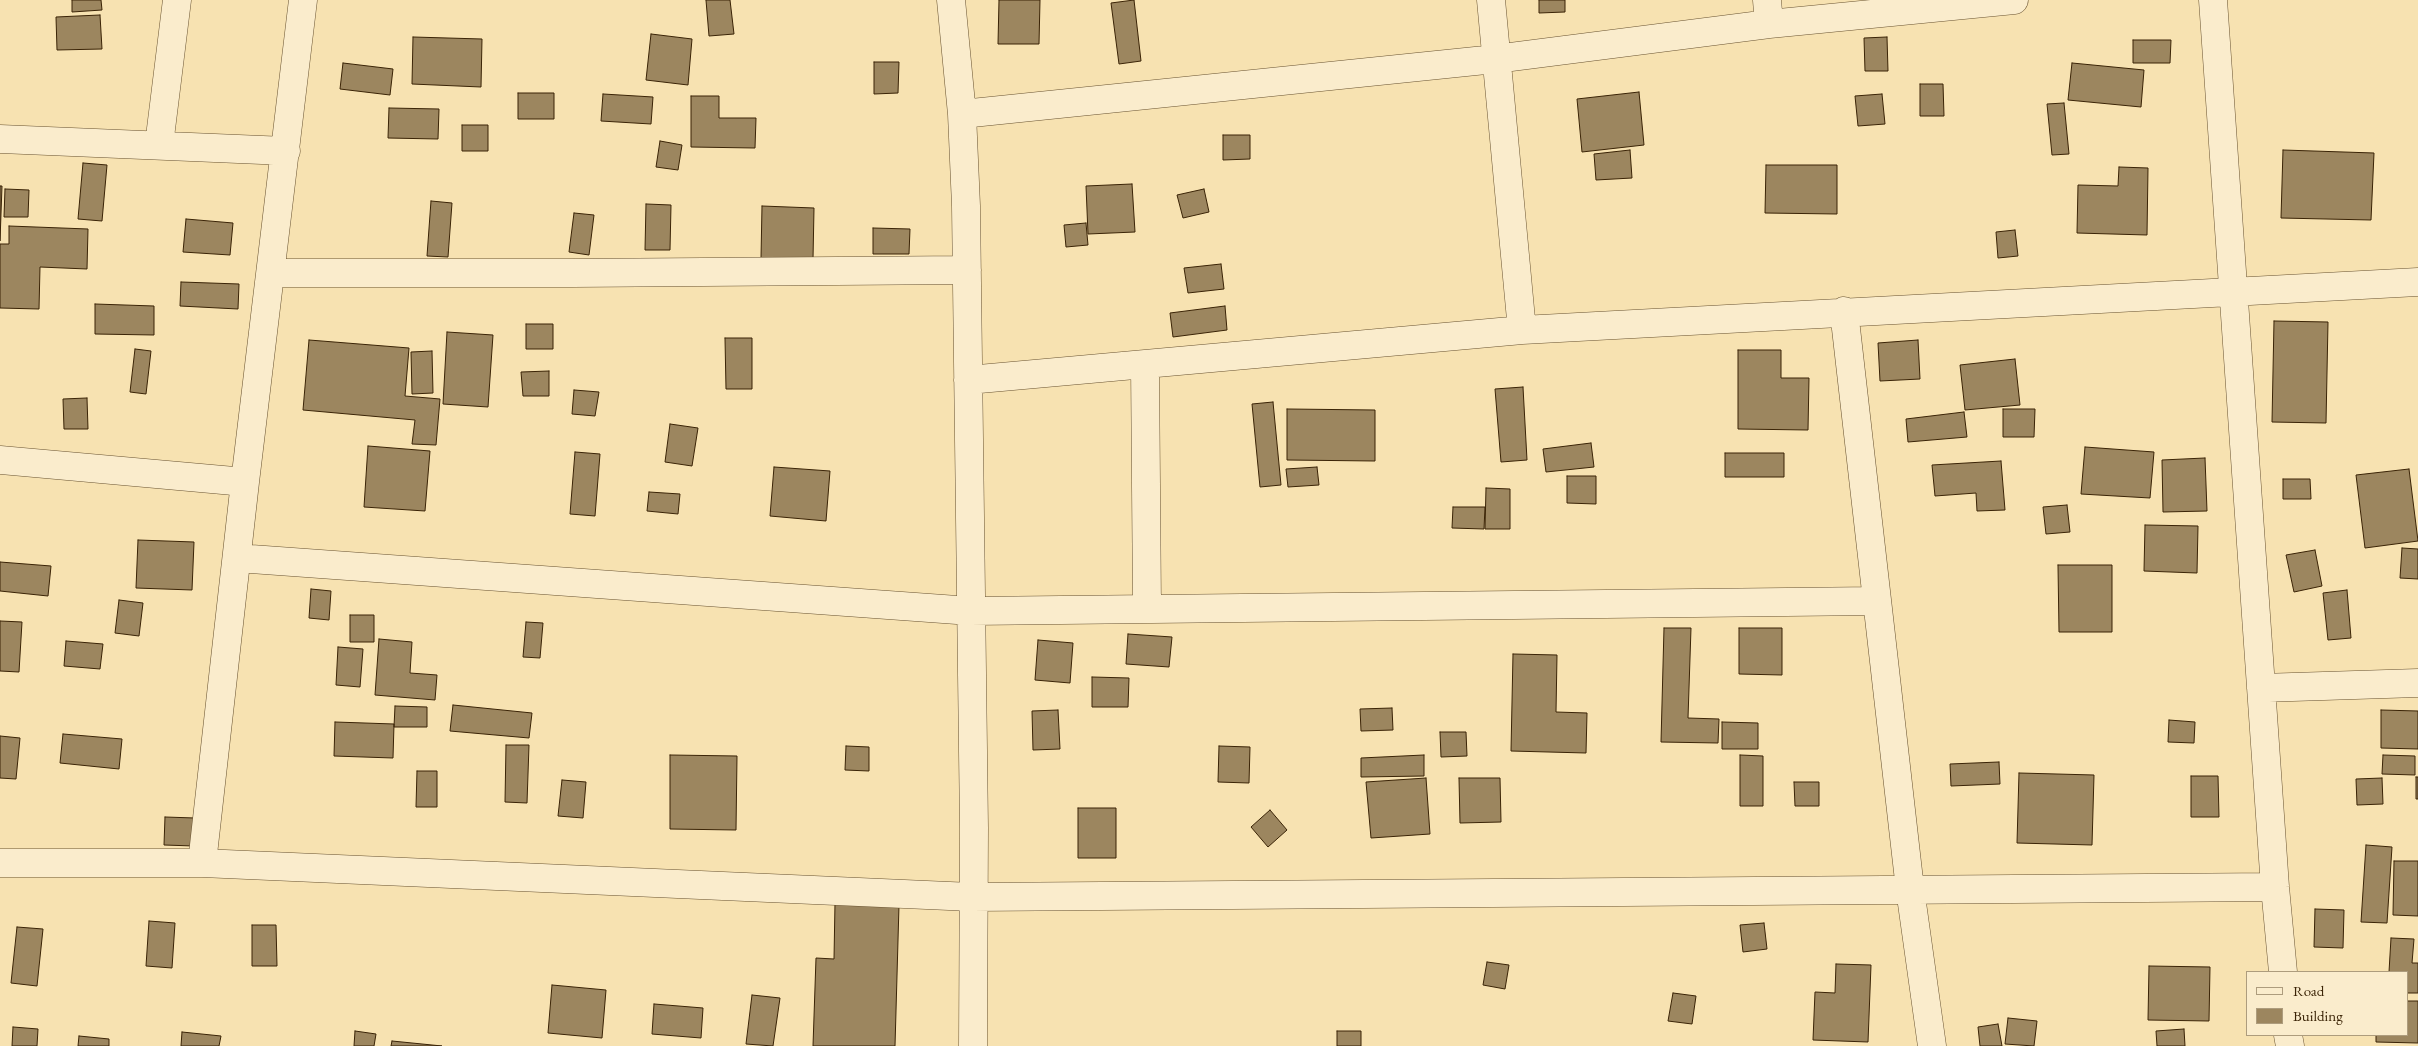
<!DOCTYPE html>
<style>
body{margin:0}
#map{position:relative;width:2418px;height:1046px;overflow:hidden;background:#f7e2b1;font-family:"EB Garamond",serif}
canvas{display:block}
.legend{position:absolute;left:2246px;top:971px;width:162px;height:65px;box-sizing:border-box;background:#faeccc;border:1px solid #ad9c7d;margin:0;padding:6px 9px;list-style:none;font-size:15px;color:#3a2306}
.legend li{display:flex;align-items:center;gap:10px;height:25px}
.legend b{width:25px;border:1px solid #ad9c7d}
</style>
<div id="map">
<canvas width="2418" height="1046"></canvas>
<ul class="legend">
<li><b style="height:6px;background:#faeccc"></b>Road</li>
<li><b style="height:14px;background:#9c865f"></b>Building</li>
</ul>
</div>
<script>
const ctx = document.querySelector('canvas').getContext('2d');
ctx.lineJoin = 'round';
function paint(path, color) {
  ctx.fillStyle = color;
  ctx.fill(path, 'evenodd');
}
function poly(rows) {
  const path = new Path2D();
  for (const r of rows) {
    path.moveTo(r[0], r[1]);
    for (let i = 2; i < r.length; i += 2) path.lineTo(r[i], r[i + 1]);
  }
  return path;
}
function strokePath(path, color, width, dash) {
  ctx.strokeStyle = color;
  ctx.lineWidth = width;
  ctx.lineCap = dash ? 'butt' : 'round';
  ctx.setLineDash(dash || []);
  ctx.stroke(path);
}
const building = poly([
 [72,0,101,0,102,10,72,12,72,0],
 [706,0,730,0,734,34,709,36,706,0],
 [999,0,1040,0,1039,44,998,44,999,0],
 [1134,0,1141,61,1119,64,1111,3,1134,0],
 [1539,0,1565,0,1565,12,1539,13,1539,0],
 [100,15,102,49,57,50,56,17,100,15],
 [651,34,692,39,688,85,646,80,651,34],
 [413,37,482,39,481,87,412,84,413,37],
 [1887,37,1888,71,1865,71,1864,38,1887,37],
 [2133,40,2171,40,2170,63,2133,63,2133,40],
 [874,62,899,62,898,93,874,94,874,62],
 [343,63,393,69,390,95,340,89,343,63],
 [2072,63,2144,70,2141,107,2068,100,2072,63],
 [1920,84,1943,84,1944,116,1920,116,1920,84],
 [1639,92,1644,145,1582,152,1577,99,1639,92],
 [518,93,554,93,554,119,518,119,518,93],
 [603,94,653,97,651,124,601,121,603,94],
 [1882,94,1885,124,1858,126,1855,96,1882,94],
 [691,96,719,96,719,118,756,118,755,148,691,147,691,96],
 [2064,103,2069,154,2052,155,2047,104,2064,103],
 [389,108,439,109,438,139,388,138,389,108],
 [462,125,488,125,488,151,462,151,462,125],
 [1223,135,1250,135,1250,159,1223,160,1223,135],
 [660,141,682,145,678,170,656,167,660,141],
 [1630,150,1632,178,1596,180,1594,154,1630,150],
 [2283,150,2374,153,2371,220,2281,218,2283,150],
 [83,163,107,165,102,221,78,219,83,163],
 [1766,165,1837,165,1837,214,1765,213,1766,165],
 [2119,167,2148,168,2147,235,2077,233,2078,185,2118,186,2119,167],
 [1132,184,1135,232,1088,234,1086,186,1132,184],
 [0,186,2,186,0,241,0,186],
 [5,189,29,190,28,217,4,217,5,189],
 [1204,189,1209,212,1183,218,1177,195,1204,189],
 [431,201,452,203,448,257,427,256,431,201],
 [646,204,671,205,670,250,645,250,646,204],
 [762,206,814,208,813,259,761,258,762,206],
 [574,213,594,215,589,255,569,252,574,213],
 [186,219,233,223,230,255,183,252,186,219],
 [1086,223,1088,245,1066,247,1064,225,1086,223],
 [9,226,88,229,87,269,40,267,39,309,0,308,0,244,9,244,9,226],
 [873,228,910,229,909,254,873,254,873,228],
 [2015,230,2018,256,1998,258,1996,232,2015,230],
 [1221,264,1224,289,1188,293,1184,268,1221,264],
 [181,282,239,284,238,309,180,306,181,282],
 [95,304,154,306,154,335,95,334,95,304],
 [1225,306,1227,330,1173,337,1170,313,1225,306],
 [2274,321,2328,322,2326,423,2272,422,2274,321],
 [526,324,553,324,553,349,526,349,526,324],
 [447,332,493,335,488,407,443,404,447,332],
 [725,338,752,338,752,389,726,389,725,338],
 [309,340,409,348,405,396,440,399,436,445,412,444,415,420,303,410,309,340],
 [1918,340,1920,379,1880,381,1878,343,1918,340],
 [135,349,151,351,146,394,130,392,135,349],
 [1738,350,1781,350,1781,378,1809,378,1808,430,1738,429,1738,350],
 [432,351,433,393,412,394,411,352,432,351],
 [2015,359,2020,405,1965,410,1960,365,2015,359],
 [549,371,549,396,523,396,521,372,549,371],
 [1523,387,1527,460,1501,462,1495,389,1523,387],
 [574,390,599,392,595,416,572,414,574,390],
 [87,398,88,429,64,429,63,399,87,398],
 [1273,402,1281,485,1260,487,1252,404,1273,402],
 [1287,409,1375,410,1375,461,1287,460,1287,409],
 [2003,409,2035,409,2034,437,2003,437,2003,409],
 [1964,412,1967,437,1908,442,1906,419,1964,412],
 [670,424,698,428,692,466,665,462,670,424],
 [1591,443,1594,467,1546,472,1543,449,1591,443],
 [368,446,430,451,425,511,364,507,368,446],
 [2085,447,2154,452,2150,498,2081,494,2085,447],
 [575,452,600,454,595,516,570,514,575,452],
 [1725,453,1784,453,1784,477,1725,477,1725,453],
 [2205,458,2207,511,2163,512,2162,460,2205,458],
 [2001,461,2005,510,1977,511,1976,493,1935,496,1932,465,2001,461],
 [774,467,830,471,826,521,770,516,774,467],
 [1317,467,1319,485,1288,487,1286,469,1317,467],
 [2409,469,2418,541,2365,548,2356,475,2409,469],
 [1567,476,1596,476,1596,504,1567,503,1567,476],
 [2283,479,2310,479,2311,499,2283,499,2283,479],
 [1486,488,1510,489,1510,529,1485,529,1486,488],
 [649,492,680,494,678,514,647,511,649,492],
 [2067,505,2070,532,2046,534,2043,507,2067,505],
 [1453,507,1485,507,1484,529,1452,528,1453,507],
 [2145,525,2198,526,2197,573,2144,571,2145,525],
 [138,540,194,542,192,590,136,588,138,540],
 [2402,548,2418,549,2418,579,2400,578,2402,548],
 [2315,550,2322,586,2294,592,2286,555,2315,550],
 [0,562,51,566,48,596,0,591,0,562],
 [2058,565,2112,565,2112,632,2059,632,2058,565],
 [311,589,331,591,329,620,309,618,311,589],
 [2347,590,2351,638,2328,640,2323,593,2347,590],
 [119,600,143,603,139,636,115,633,119,600],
 [350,615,374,615,374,642,350,642,350,615],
 [0,621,22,622,19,672,0,671,0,621],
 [526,622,543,623,540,658,523,657,526,622],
 [1664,628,1691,628,1688,718,1719,719,1718,743,1661,742,1664,628],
 [1739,628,1782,628,1782,675,1739,674,1739,628],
 [1128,634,1172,637,1169,667,1126,664,1128,634],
 [379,639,412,642,410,673,437,675,435,700,375,695,379,639],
 [1038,640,1073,643,1070,683,1035,680,1038,640],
 [66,641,103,644,100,669,64,666,66,641],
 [338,647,363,649,360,687,336,685,338,647],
 [1513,654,1557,655,1556,712,1587,713,1586,753,1511,751,1513,654],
 [1092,677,1129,678,1128,707,1092,707,1092,677],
 [453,705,532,713,529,738,450,731,453,705],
 [395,706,427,707,427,727,394,727,395,706],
 [1392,708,1393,730,1361,731,1360,709,1392,708],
 [1058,710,1060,749,1033,750,1032,711,1058,710],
 [2381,710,2418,711,2418,749,2381,748,2381,710],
 [2169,720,2195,722,2194,743,2168,742,2169,720],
 [335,722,394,724,393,758,334,756,335,722],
 [1722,722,1758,723,1758,749,1722,749,1722,722],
 [1440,732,1466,732,1467,756,1441,757,1440,732],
 [63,734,122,739,119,769,60,763,63,734],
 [0,736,20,738,16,779,0,778,0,736],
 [506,745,529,745,527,803,505,802,506,745],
 [846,746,869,747,869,771,845,770,846,746],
 [1219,746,1250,747,1249,783,1218,782,1219,746],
 [670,755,737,756,736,830,670,829,670,755],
 [1424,755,1424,776,1361,777,1361,758,1424,755],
 [1740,755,1763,756,1763,806,1740,806,1740,755],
 [2383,755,2415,756,2415,775,2382,774,2383,755],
 [1999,762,2000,784,1951,786,1950,764,1999,762],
 [417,771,437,771,437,807,416,807,417,771],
 [2019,773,2094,775,2092,845,2017,843,2019,773],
 [2191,776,2218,776,2219,817,2191,817,2191,776],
 [2416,777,2418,777,2418,799,2416,799,2416,777],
 [1426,778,1430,834,1371,838,1366,782,1426,778],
 [1459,778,1500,778,1501,822,1460,823,1459,778],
 [2382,778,2383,804,2357,805,2356,779,2382,778],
 [562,780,586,782,583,818,558,816,562,780],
 [1794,782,1819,782,1819,806,1795,806,1794,782],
 [1078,808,1116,808,1116,858,1078,858,1078,808],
 [1270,810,1287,830,1268,847,1251,827,1270,810],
 [165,817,195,818,194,846,164,845,165,817],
 [2366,845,2392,847,2387,923,2361,922,2366,845],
 [2394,861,2418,861,2418,916,2393,915,2394,861],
 [835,903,899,905,895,1046,813,1046,816,958,834,959,835,903],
 [2315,909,2344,910,2343,948,2314,947,2315,909],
 [149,921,175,923,172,968,146,966,149,921],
 [1764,923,1767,949,1743,952,1740,925,1764,923],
 [252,925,276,925,277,966,252,966,252,925],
 [17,927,43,929,37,986,11,983,17,927],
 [2391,938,2414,939,2412,963,2418,963,2418,993,2407,993,2407,972,2389,972,2391,938],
 [1487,962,1509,965,1505,989,1483,985,1487,962],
 [1836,964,1871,965,1868,1042,1813,1040,1815,992,1835,993,1836,964],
 [2149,966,2210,967,2209,1021,2148,1020,2149,966],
 [552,985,606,990,602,1038,548,1033,552,985],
 [1673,993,1696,996,1692,1024,1668,1021,1673,993],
 [752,995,780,998,773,1046,746,1044,752,995],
 [2407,1001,2418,1001,2418,1043,2376,1042,2376,1035,2407,1035,2407,1001],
 [654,1004,703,1008,701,1038,652,1034,654,1004],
 [2008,1018,2037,1021,2034,1046,2005,1044,2008,1018],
 [1998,1024,2002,1046,1980,1046,1978,1027,1998,1024],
 [13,1027,38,1029,37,1046,12,1046,13,1027],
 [2184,1029,2185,1046,2157,1046,2156,1031,2184,1029],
 [355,1031,376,1034,374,1046,354,1046,355,1031],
 [1337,1031,1361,1031,1361,1046,1337,1046,1337,1031],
 [182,1032,221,1036,219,1046,181,1046,182,1032],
 [79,1036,109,1039,109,1046,78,1046,79,1036],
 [392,1041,442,1046,391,1046,392,1041]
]);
const street = poly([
 [951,0,962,114,966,206,974,828,973,1046],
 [1491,0,1522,330],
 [1767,0,1769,24],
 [2213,0,2275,887,2283,972],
 [962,114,1495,59,1769,24,2014,0],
 [0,139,286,151],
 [159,145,177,0],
 [272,273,572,273,967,270],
 [1844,311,1910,889,1932,1046],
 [1145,364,1147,608],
 [968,380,1522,330,2418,282],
 [0,460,245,482],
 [237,558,971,611,1876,601],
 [2261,688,2418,683],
 [0,863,202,863,972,897,2275,887],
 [202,863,245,482,303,0],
 [2288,1035,2290,1046]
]);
paint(building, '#9c865f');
strokePath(building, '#3a2306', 1);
strokePath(street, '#695331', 29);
strokePath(street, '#faeccc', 28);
</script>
